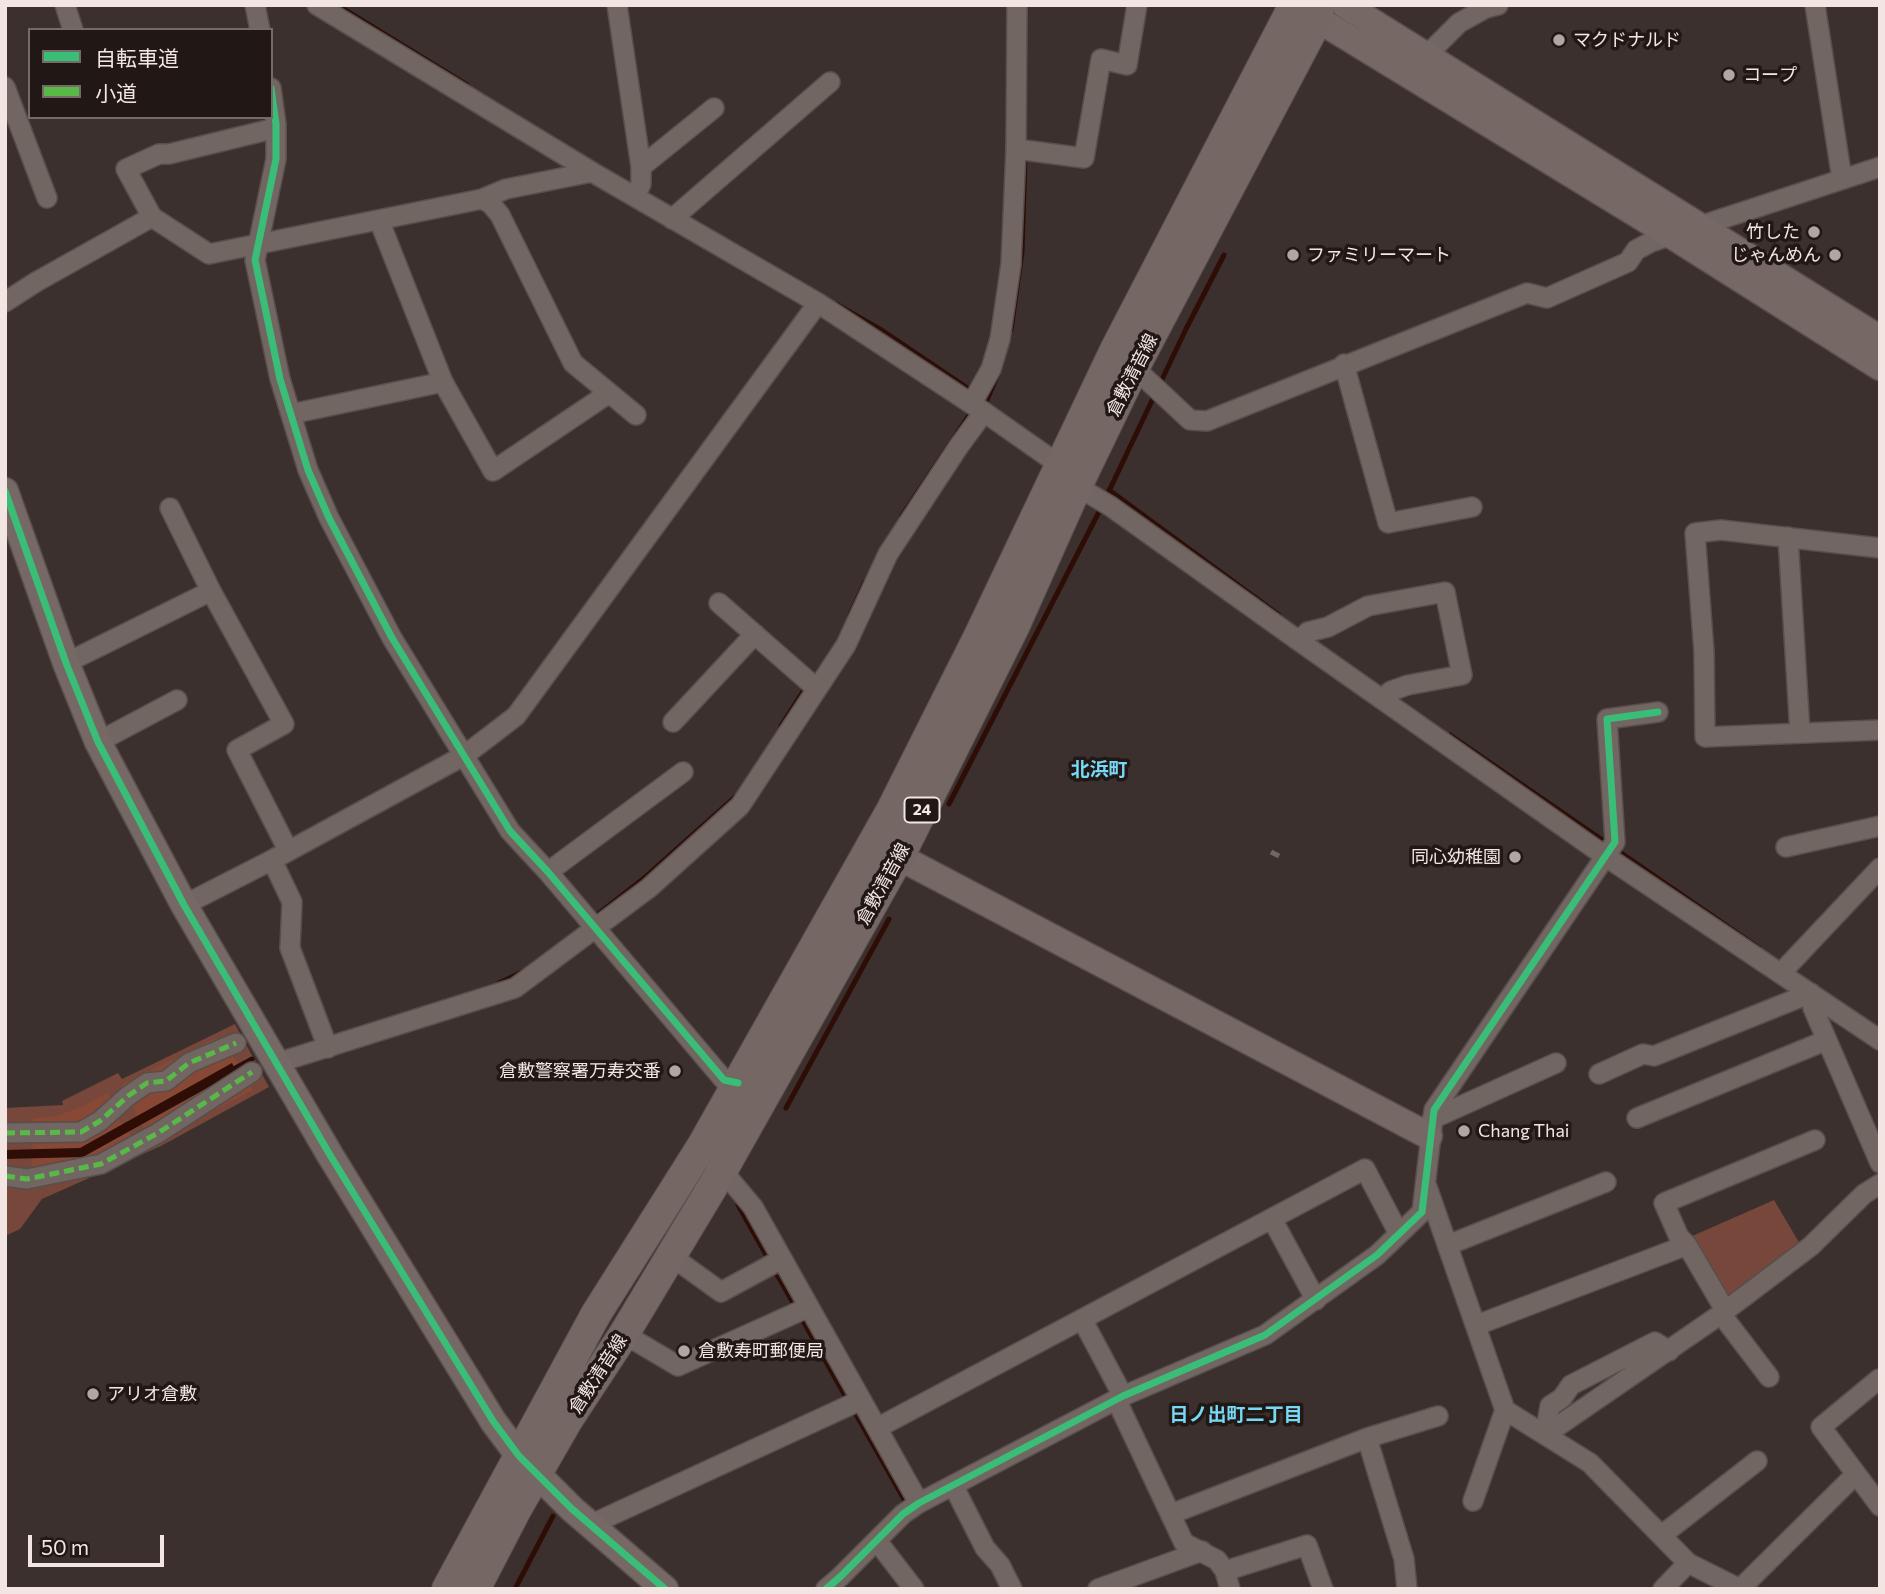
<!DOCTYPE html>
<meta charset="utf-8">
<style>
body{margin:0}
#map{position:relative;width:1885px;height:1594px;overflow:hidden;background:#3b302d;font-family:Commissioner,"Noto Sans JP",sans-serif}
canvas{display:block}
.frame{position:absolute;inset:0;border:7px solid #f3e5e1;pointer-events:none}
.legend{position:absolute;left:28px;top:28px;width:245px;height:91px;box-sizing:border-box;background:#211815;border:2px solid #756a67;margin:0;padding:9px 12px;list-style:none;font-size:21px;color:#f3e5e1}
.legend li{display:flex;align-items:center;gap:14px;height:35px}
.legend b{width:35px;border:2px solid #756a67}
.scale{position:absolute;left:28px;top:1535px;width:136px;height:32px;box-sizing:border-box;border:4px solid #f3e5e1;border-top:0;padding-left:9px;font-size:21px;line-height:24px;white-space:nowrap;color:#f3e5e1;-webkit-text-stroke:5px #211815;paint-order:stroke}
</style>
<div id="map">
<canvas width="1885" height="1594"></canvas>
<div class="frame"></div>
<ul class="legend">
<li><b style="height:9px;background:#3abd76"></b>自転車道</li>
<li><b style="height:9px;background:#58b947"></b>小道</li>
</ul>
<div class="scale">50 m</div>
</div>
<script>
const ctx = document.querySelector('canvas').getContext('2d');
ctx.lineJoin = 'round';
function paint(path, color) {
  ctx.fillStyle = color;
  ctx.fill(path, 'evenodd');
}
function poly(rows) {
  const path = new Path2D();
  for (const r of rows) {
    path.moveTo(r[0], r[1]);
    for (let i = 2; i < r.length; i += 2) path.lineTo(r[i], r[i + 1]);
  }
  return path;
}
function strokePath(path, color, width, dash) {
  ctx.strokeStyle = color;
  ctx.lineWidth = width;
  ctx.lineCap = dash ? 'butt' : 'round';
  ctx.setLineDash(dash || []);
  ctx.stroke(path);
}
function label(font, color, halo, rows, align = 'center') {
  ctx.font = font + ' Commissioner,"Noto Sans JP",sans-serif';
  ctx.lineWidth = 7;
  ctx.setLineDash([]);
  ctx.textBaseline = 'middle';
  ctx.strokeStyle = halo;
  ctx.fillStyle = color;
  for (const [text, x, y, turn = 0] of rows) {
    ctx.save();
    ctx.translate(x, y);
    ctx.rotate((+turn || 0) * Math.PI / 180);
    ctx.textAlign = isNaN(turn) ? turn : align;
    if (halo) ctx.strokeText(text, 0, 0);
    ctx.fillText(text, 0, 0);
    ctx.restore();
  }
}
const green = poly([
 [235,1024,269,1087,161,1146,42,1199,20,1229,5,1236,5,1108,63,1105,62,1101,118,1073,122,1079],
 [1774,1200,1803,1249,1728,1304,1690,1237]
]);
const forest = poly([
 [214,1039,223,1039,253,1090,152,1144,121,1085],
 [108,1092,116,1116,142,1149,84,1176,47,1186,31,1184,33,1118,56,1116,81,1107]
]);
const water = poly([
 [232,1063,236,1072,83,1157,5,1159,5,1150,80,1148]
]);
const stream = poly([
 [337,5,467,85],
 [836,304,883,331,972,391],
 [1011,330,1022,252,1025,156],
 [985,405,997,376],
 [1109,490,1279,615],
 [1109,491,1186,329,1224,255],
 [902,516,970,414],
 [850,615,865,582],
 [781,726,804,690],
 [1450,735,1759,948],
 [949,804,1102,506],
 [597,915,643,879,736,796],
 [499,983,522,972],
 [230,1071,252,1059],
 [786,1108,889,919],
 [738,1205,769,1260],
 [774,1269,848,1401],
 [853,1409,905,1501],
 [515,1589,553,1516]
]);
const street = poly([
 [65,5,73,30],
 [255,5,260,30],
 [317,5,592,172,818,303,984,412,1061,466],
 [617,5,641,167,641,184,635,196],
 [1815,5,1842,179],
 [1427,55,1459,23,1486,8,1498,5],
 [5,87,47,198],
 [271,88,276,124,276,159,255,260,280,379,308,470,329,518,392,638,510,831,548,872,724,1080,738,1083],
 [1016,149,1084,158,1101,59,1127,65,1137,5],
 [641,167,714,108],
 [482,199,506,189,592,172],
 [152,217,126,169,159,154,169,154,276,128],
 [672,219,830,82],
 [379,220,443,382,493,471,609,393],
 [5,302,36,282,152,217,209,254,482,199,491,204,500,215,573,363,636,415],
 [1128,362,1190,420,1207,421,1527,293,1547,298,1628,262,1636,250,1651,242,1880,167],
 [1344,364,1388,523,1472,507],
 [972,403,991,369,1000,339,1011,264,1016,149,1017,5],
 [291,414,443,382],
 [1068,481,1110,506,1299,641,1605,856,1880,1040],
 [170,508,211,591],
 [1788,537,1800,733],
 [1880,548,1721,530,1695,533,1704,652,1705,737,1880,730],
 [719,603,816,688],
 [1299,641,1308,632,1328,627,1368,606,1445,592,1462,675,1408,685,1391,691,1382,699],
 [66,663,211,591,284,724,237,750,288,850],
 [673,722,755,634],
 [98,742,177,700],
 [1786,847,1880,826],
 [272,860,292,902,290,948,328,1048],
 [548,872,683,772],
 [184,905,272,860,465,755,516,716,818,303],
 [1781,973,1880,868],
 [277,1063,515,988,649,888,740,806,846,645,888,554,959,446,984,412],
 [1599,1074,1643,1054,1654,1056,1811,993,1813,1008,1880,1163],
 [1637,1118,1827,1040],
 [1432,1119,1556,1063],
 [5,1133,81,1132,100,1121,128,1096,147,1083,166,1081,189,1063,236,1043],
 [716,1163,753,1207,919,1503],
 [5,1176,27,1179,101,1164,158,1133,252,1072],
 [1427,1187,1505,1410,1590,1463,1688,1563,1740,1589],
 [1272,1219,1316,1300],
 [1448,1245,1606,1182],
 [671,1256,721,1292,782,1259],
 [1725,1310,1687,1245,1679,1237,1664,1203,1815,1140],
 [1721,1314,1769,1377],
 [1082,1319,1123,1396],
 [1477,1325,1687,1245],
 [624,1334,678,1366,809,1307],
 [1879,1379,1821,1427,1880,1506],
 [1116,1399,1184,1543,1217,1560,1225,1571,1230,1589],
 [877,1428,1365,1169,1399,1234],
 [1545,1435,1721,1314,1811,1246,1864,1194,1880,1184],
 [1545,1435,1550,1406,1562,1398,1571,1385,1655,1342,1669,1351],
 [1367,1438,1404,1559,1407,1589],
 [953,1485,985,1548,1000,1565,1012,1589],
 [1473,1501,1505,1410],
 [1171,1514,1367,1438,1438,1416],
 [590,1525,861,1400],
 [1662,1535,1757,1461],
 [877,1541,914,1589],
 [1225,1571,1307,1545,1323,1589],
 [826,1589,840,1577,903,1514,919,1503,1123,1396,1265,1335,1377,1255,1422,1212,1434,1110,1615,842,1607,719,1658,712],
 [1098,1589,1202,1551],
 [1663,1589,1688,1563],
 [1740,1589,1856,1474]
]);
const secondary = poly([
 [1345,5,1880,339],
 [1301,9,1671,235,1880,367],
 [5,491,66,663,98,742,184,905,330,1155,493,1421,519,1456,572,1509,665,1589],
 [882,848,1429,1136]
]);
const primary = poly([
 [447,1589,596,1314,702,1146,892,809,979,636,1115,350,1294,5],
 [475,1589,517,1508,567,1421,624,1334,722,1171,899,857,1015,625,1077,486,1134,368,1318,19,1319,5]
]);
const rail = poly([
 [1271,852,1287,860]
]);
const quiet = poly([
 [5,1133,81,1132,100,1121,128,1096,147,1083,166,1081,189,1063,236,1043],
 [5,1176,27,1179,101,1164,158,1133,252,1072]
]);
const cycleway = poly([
 [271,88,276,124,276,159,255,260,280,379,308,470,329,518,392,638,510,831,548,872,724,1080,738,1083],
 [5,491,66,663,98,742,184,905,330,1155,493,1421,519,1456,572,1509,665,1589],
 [826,1589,840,1577,903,1514,919,1503,1123,1396,1265,1335,1377,1255,1422,1212,1434,1110,1615,842,1607,719,1658,712]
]);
const markers = [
 [1559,40,7,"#b3a6a2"],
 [1729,75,7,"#b3a6a2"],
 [1814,232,7,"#b3a6a2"],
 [1293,255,7,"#b3a6a2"],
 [1835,255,7,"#b3a6a2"],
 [1515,857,7,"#b3a6a2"],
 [675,1071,7,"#b3a6a2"],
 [1464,1131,7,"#b3a6a2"],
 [684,1351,7,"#b3a6a2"],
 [93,1394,7,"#b3a6a2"]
];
const shields = [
 [922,810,35]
];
const shieldNames = [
 ["24",922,810]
];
const poiNames = [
 ["マクドナルド",1573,40],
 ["コープ",1743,75],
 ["竹した",1800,232,"right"],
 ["ファミリーマート",1307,255],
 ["じゃんめん",1821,255,"right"],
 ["同心幼稚園",1501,857,"right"],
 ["倉敷警察署万寿交番",661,1071,"right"],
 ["Chang Thai",1478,1131],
 ["倉敷寿町郵便局",698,1351],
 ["アリオ倉敷",107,1394]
];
const streetNames = [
 ["倉敷清音線",1132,375,-63],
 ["倉敷清音線",883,884,-61],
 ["倉敷清音線",598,1374,-57]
];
const neighbourhoodNames = [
 ["北浜町",1099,770],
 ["日ノ出町二丁目",1236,1415]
];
paint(green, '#76473a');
paint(forest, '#874836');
paint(water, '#2d0d05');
strokePath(stream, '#2d0d05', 5);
strokePath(street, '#584e4b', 22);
strokePath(secondary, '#584e4b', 29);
strokePath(primary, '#584e4b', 32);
strokePath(street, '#726663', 19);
strokePath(secondary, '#766864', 26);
strokePath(primary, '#756763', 30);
strokePath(rail, '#706663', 5, [9, 9]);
strokePath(quiet, '#58b947', 5, [10, 5]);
strokePath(cycleway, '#3abd76', 7);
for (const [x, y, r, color] of markers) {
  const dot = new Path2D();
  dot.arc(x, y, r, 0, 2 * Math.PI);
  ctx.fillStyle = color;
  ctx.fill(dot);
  strokePath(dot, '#211815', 2.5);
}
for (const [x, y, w] of shields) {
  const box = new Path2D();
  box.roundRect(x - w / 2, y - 12.5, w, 25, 5);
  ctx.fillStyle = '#211815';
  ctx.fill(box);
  strokePath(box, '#f3e5e1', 2);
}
label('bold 16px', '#f3e5e1', null, shieldNames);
label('18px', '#f3e5e1', '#211815', poiNames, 'left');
label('18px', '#f3e5e1', '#211815', streetNames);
label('bold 19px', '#77d9f5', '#211815', neighbourhoodNames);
</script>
